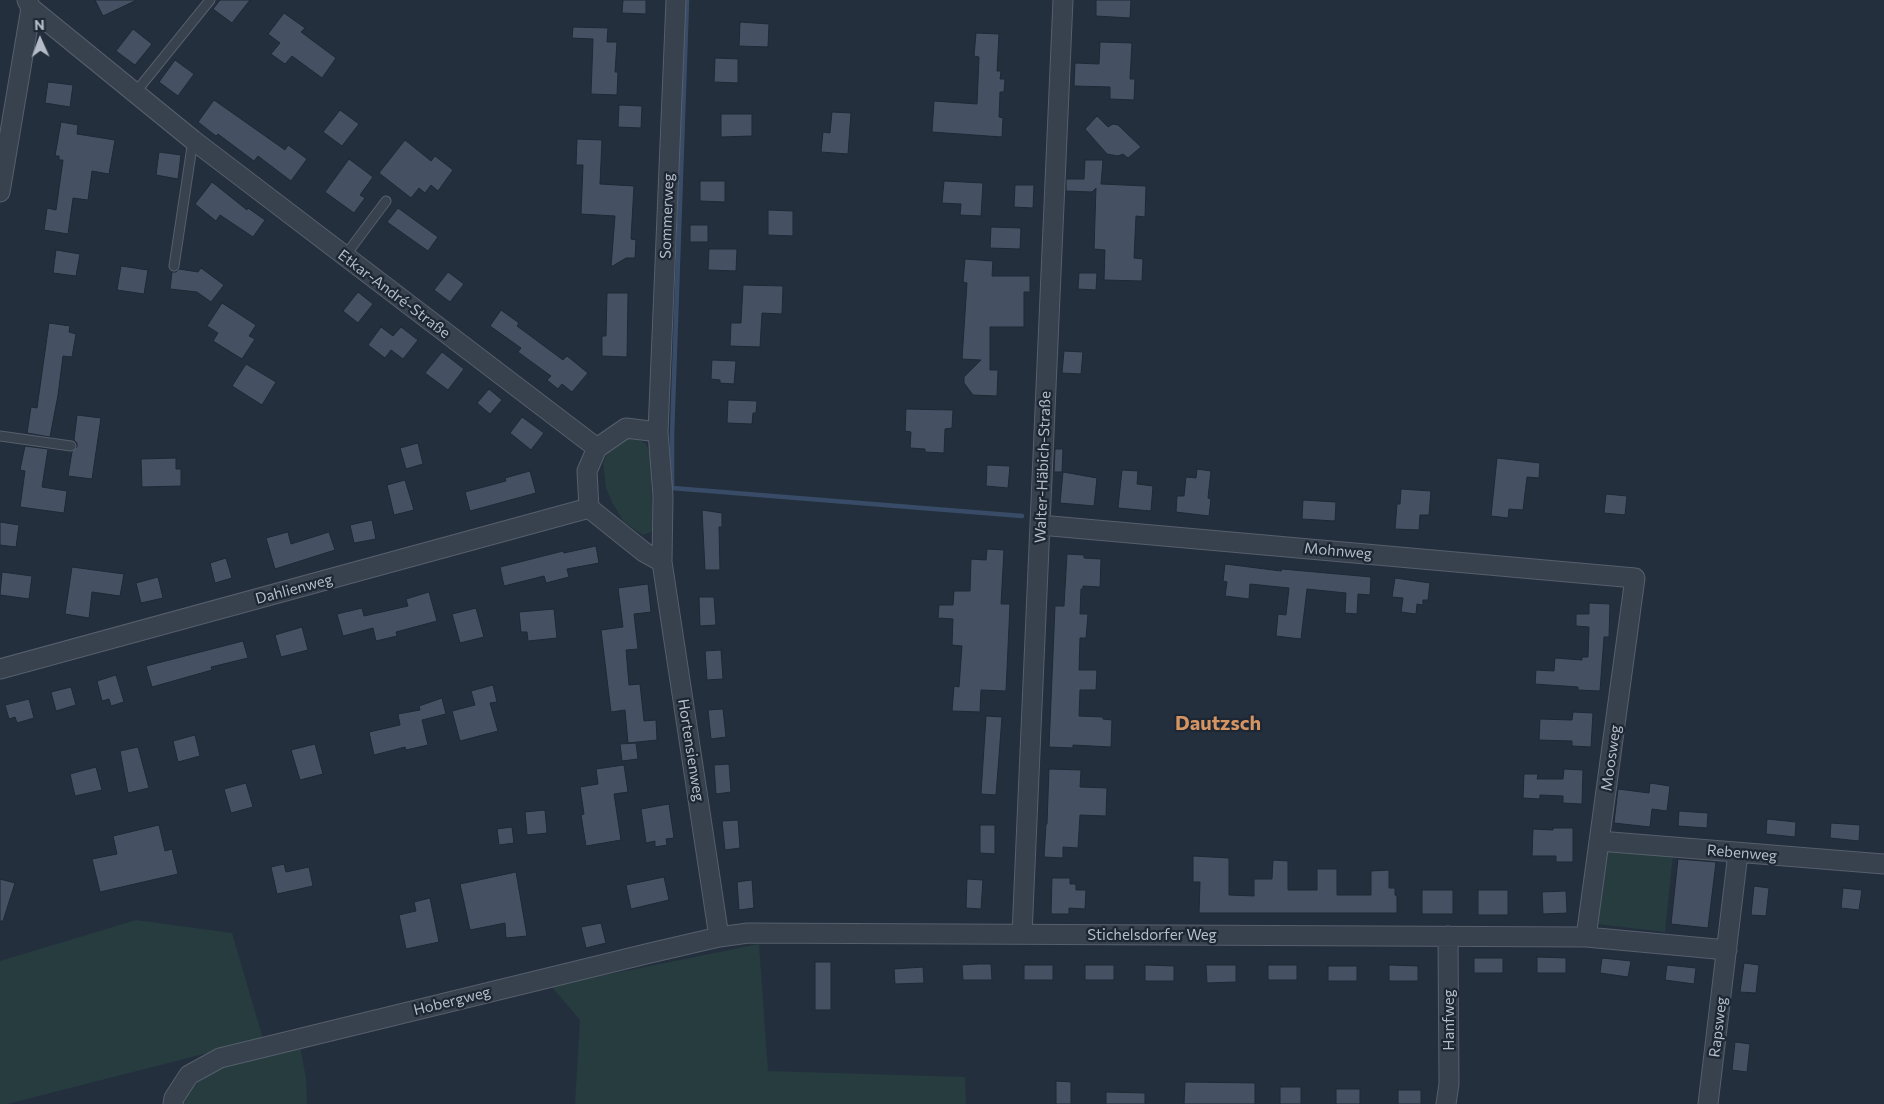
<!DOCTYPE html>
<meta charset="utf-8">
<style>
body{margin:0}
#map{position:relative;width:1884px;height:1104px;overflow:hidden;background:#242f3e;font-family:Commissioner,sans-serif}
canvas{display:block}
.north{position:absolute;left:15px;top:15px;width:50px;height:50px;-webkit-text-stroke:4px #1d2633;paint-order:stroke;rotate:358deg;font-size:14px;font-weight:700;line-height:20px;text-align:center;color:#b4bcc9}
.north::after{content:'';display:block;margin:auto;width:18px;height:22px;background:#b4bcc9;clip-path:polygon(50% 0,100% 100%,50% 72%,0 100%)}
</style>
<div id="map">
<canvas width="1884" height="1104"></canvas>
<div class="north">N</div>
</div>
<script>
const ctx = document.querySelector('canvas').getContext('2d');
ctx.lineJoin = 'round';
function paint(path, color) {
  ctx.fillStyle = color;
  ctx.fill(path, 'evenodd');
}
function poly(rows) {
  const path = new Path2D();
  for (const r of rows) {
    path.moveTo(r[0], r[1]);
    for (let i = 2; i < r.length; i += 2) path.lineTo(r[i], r[i + 1]);
  }
  return path;
}
function strokePath(path, color, width, dash) {
  ctx.strokeStyle = color;
  ctx.lineWidth = width;
  ctx.lineCap = dash ? 'butt' : 'round';
  ctx.setLineDash(dash || []);
  ctx.stroke(path);
}
function label(font, color, halo, rows, align = 'center') {
  ctx.font = font + ' Commissioner,sans-serif';
  ctx.lineWidth = 4.5;
  ctx.setLineDash([]);
  ctx.textBaseline = 'middle';
  ctx.strokeStyle = halo;
  ctx.fillStyle = color;
  for (const [text, x, y, turn = 0] of rows) {
    ctx.save();
    ctx.translate(x, y);
    ctx.rotate((+turn || 0) * Math.PI / 180);
    ctx.textAlign = isNaN(turn) ? turn : align;
    if (halo) ctx.strokeText(text, 0, 0);
    ctx.fillText(text, 0, 0);
    ctx.restore();
  }
}
const green = poly([
 [627,437,638,439,646,444,650,454,653,528,651,532,643,535,624,522,613,504,606,488,603,463,608,451],
 [1605,847,1673,855,1665,932,1596,924],
 [136,920,232,933,263,1039,7,1104,0,1104,0,961],
 [759,944,768,1071,965,1077,966,1104,575,1104,580,1020,551,986],
 [300,1045,306,1079,307,1104,183,1104,192,1088,209,1072,232,1062]
]);
const stream = poly([
 [687,0,672,435,672,488,1022,516]
]);
const building = poly([
 [95,0,137,0,103,16,95,0],
 [220,0,250,0,232,23,213,9,220,0],
 [623,0,646,0,646,14,622,13,623,0],
 [1096,0,1131,0,1130,18,1096,16,1096,0],
 [284,13,305,28,301,32,336,58,322,78,292,56,285,64,271,54,280,43,268,34,284,13],
 [740,22,769,24,768,47,739,46,740,22],
 [573,27,608,28,607,42,617,42,615,72,618,72,617,95,591,94,593,39,572,38,573,27],
 [133,29,152,44,135,65,116,51,133,29],
 [976,33,999,34,997,71,1001,71,1000,79,1005,79,1004,92,1000,92,999,117,1003,118,1002,137,932,132,934,101,977,104,979,57,974,56,976,33],
 [1100,42,1132,43,1130,79,1135,79,1134,100,1110,99,1110,87,1074,86,1075,63,1099,64,1100,42],
 [715,58,738,59,738,83,714,82,715,58],
 [175,60,194,74,178,96,159,82,175,60],
 [48,82,73,85,70,107,45,103,48,82],
 [214,100,285,150,288,145,307,159,291,181,258,156,254,161,218,134,216,136,198,122,214,100],
 [619,105,642,106,641,128,618,127,619,105],
 [340,110,359,124,342,146,323,132,340,110],
 [832,112,851,113,848,154,821,152,823,132,830,133,832,112],
 [721,114,752,114,752,136,721,137,721,114],
 [1097,116,1108,127,1113,124,1118,125,1141,147,1128,158,1123,154,1118,156,1107,154,1085,129,1097,116],
 [61,122,78,125,77,134,115,140,109,174,92,171,88,200,73,198,68,234,44,230,47,208,56,210,63,160,59,160,59,156,55,156,61,122],
 [577,139,602,140,600,184,634,186,631,239,636,240,635,258,626,258,611,267,615,216,581,214,583,165,576,165,577,139],
 [405,140,431,161,435,156,453,170,438,191,431,185,425,193,419,188,411,198,379,173,405,140],
 [159,152,181,155,178,179,156,175,159,152],
 [349,159,373,177,360,195,365,198,354,213,325,192,349,159],
 [1085,160,1103,160,1101,184,1146,186,1145,217,1136,216,1134,258,1143,259,1142,281,1104,280,1105,250,1094,249,1096,188,1092,192,1066,191,1066,179,1084,179,1085,160],
 [700,181,725,181,725,202,700,201,700,181],
 [944,181,983,183,981,216,960,215,961,204,942,203,944,181],
 [212,182,247,210,248,208,265,220,253,237,220,215,216,221,195,204,212,182],
 [1015,185,1034,185,1033,208,1014,207,1015,185],
 [398,208,438,237,428,251,387,222,398,208],
 [768,210,793,211,793,236,768,235,768,210],
 [690,225,708,225,708,242,690,242,690,225],
 [991,227,1021,228,1020,249,990,248,991,227],
 [709,249,737,249,736,271,708,270,709,249],
 [56,250,80,254,76,276,53,273,56,250],
 [965,259,993,261,992,276,1030,276,1030,292,1024,292,1024,327,990,327,990,370,998,370,997,396,973,395,964,383,964,377,981,360,962,359,967,283,963,282,965,259],
 [121,266,148,270,144,294,117,290,121,266],
 [201,268,224,285,211,302,197,292,170,289,172,272,176,272,179,269,198,272,201,268],
 [448,272,464,284,450,302,434,290,448,272],
 [1079,273,1097,273,1096,290,1078,289,1079,273],
 [743,285,783,286,782,314,762,313,760,347,730,346,731,323,741,323,743,285],
 [358,292,373,304,358,323,343,311,358,292],
 [607,293,628,293,627,357,602,356,602,336,606,336,607,293],
 [222,303,256,325,249,336,255,339,242,359,213,341,218,333,207,326,222,303],
 [501,310,519,323,517,326,563,360,567,356,588,373,572,392,562,384,558,389,547,380,551,376,518,352,521,348,490,326,501,310],
 [49,323,70,326,69,332,76,334,72,357,63,356,58,395,50,437,27,433,31,407,37,408,49,323],
 [381,327,393,336,401,327,418,340,403,359,391,350,385,358,368,345,381,327],
 [1064,351,1083,352,1081,374,1062,373,1064,351],
 [442,352,464,369,448,390,425,373,442,352],
 [712,360,736,361,734,384,720,383,720,380,711,379,712,360],
 [246,364,276,382,262,405,232,386,246,364],
 [489,389,502,400,490,414,477,403,489,389],
 [728,400,757,401,756,413,753,413,752,424,727,423,728,400],
 [906,409,953,410,952,428,945,429,944,453,925,452,925,449,910,448,911,432,905,431,906,409],
 [77,415,101,418,92,479,68,476,72,452,77,447,77,443,74,440,77,415],
 [522,417,544,433,531,450,510,433,522,417],
 [418,443,423,464,406,469,400,448,418,443],
 [25,446,48,449,42,487,67,491,64,513,20,507,25,471,20,470,25,446],
 [1055,449,1063,449,1062,472,1054,472,1055,449],
 [176,458,176,469,181,469,181,486,142,487,141,459,176,458],
 [1497,458,1540,463,1539,478,1527,477,1523,510,1509,509,1508,518,1491,516,1497,458],
 [987,465,1010,466,1008,488,986,486,987,465],
 [1197,469,1211,471,1208,498,1211,499,1209,516,1176,512,1177,496,1184,496,1186,477,1196,478,1197,469],
 [1122,470,1138,471,1137,484,1153,486,1151,511,1118,508,1122,470],
 [530,471,536,493,470,511,465,492,506,481,505,478,530,471],
 [1063,472,1097,478,1094,506,1060,503,1063,472],
 [405,480,414,510,394,515,387,485,405,480],
 [1401,489,1431,491,1429,515,1420,515,1419,530,1395,529,1397,504,1400,504,1401,489],
 [1606,494,1627,496,1625,515,1604,513,1606,494],
 [1303,500,1336,502,1335,521,1302,519,1303,500],
 [702,510,722,513,722,527,719,527,720,570,705,570,702,510],
 [372,520,376,539,354,543,350,525,372,520],
 [0,522,19,525,16,547,0,545,0,522],
 [288,532,291,544,329,532,335,550,275,569,266,538,288,532],
 [596,546,599,563,567,569,569,577,546,583,544,576,504,586,500,567,563,551,564,553,596,546],
 [987,549,1004,550,1001,604,1010,604,1006,691,981,690,980,712,952,711,954,686,959,687,962,646,952,645,953,619,938,618,939,605,953,605,954,591,970,591,971,559,986,560,987,549],
 [1067,554,1084,555,1084,558,1101,559,1100,587,1083,586,1083,589,1081,589,1080,614,1088,614,1086,638,1080,638,1079,670,1097,670,1096,690,1080,690,1079,716,1103,717,1103,719,1112,720,1111,747,1073,745,1073,748,1049,747,1055,606,1064,606,1067,554],
 [226,558,232,578,215,583,210,563,226,558],
 [1225,564,1281,571,1282,569,1371,577,1370,595,1358,594,1357,614,1345,613,1346,593,1307,589,1301,639,1276,636,1278,614,1286,615,1289,588,1250,584,1249,599,1225,596,1227,582,1223,581,1225,564],
 [72,567,124,574,120,596,92,592,89,618,65,614,72,567],
 [2,572,32,576,29,599,0,595,2,572],
 [158,577,163,598,141,603,136,583,158,577],
 [1395,578,1430,583,1428,600,1423,600,1423,605,1417,604,1416,614,1401,612,1403,598,1392,597,1395,578],
 [648,584,651,612,634,614,638,649,626,650,629,685,640,684,644,721,656,720,657,740,628,743,625,710,611,712,601,630,623,627,618,588,648,584],
 [429,592,437,621,396,632,397,636,376,641,373,628,343,636,337,614,362,608,364,616,408,606,406,599,429,592],
 [699,597,714,597,716,625,700,626,699,597],
 [1589,603,1610,604,1609,637,1604,637,1600,691,1578,690,1578,687,1535,684,1536,670,1554,671,1555,658,1582,660,1582,657,1588,657,1589,627,1576,626,1576,614,1589,614,1589,603],
 [476,608,484,637,460,643,452,614,476,608],
 [554,609,557,638,528,641,527,632,521,632,519,612,554,609],
 [302,627,308,650,281,657,275,635,302,627],
 [243,641,248,658,211,667,212,670,152,687,146,666,243,641],
 [721,650,723,679,707,680,705,651,721,650],
 [116,675,124,702,111,706,109,699,102,701,97,681,116,675],
 [493,685,497,702,490,703,498,731,460,741,452,711,475,705,471,691,493,685],
 [71,687,76,705,56,711,51,692,71,687],
 [442,698,446,714,422,720,428,745,406,750,405,747,374,755,369,732,400,725,398,714,420,710,419,706,442,698],
 [29,699,34,718,17,723,15,717,9,719,5,705,29,699],
 [723,709,726,737,711,739,708,710,723,709],
 [1573,712,1593,713,1591,747,1572,746,1572,741,1539,740,1540,719,1572,720,1573,712],
 [986,716,1002,717,996,795,981,794,986,716],
 [195,735,200,756,178,762,173,741,195,735],
 [636,743,638,759,622,761,620,744,636,743],
 [315,744,323,774,300,780,291,750,315,744],
 [138,747,149,788,128,793,120,751,138,747],
 [729,764,731,792,716,794,714,765,729,764],
 [624,765,628,792,614,794,621,840,586,846,581,815,584,814,580,787,598,784,596,769,624,765],
 [96,767,102,790,75,796,70,774,96,767],
 [1049,769,1081,770,1080,787,1107,788,1106,816,1080,815,1078,848,1063,847,1063,858,1044,857,1046,824,1047,824,1049,769],
 [1564,769,1583,770,1582,804,1563,803,1563,796,1540,795,1540,799,1523,798,1524,774,1538,774,1537,779,1563,779,1564,769],
 [246,783,253,807,231,813,224,789,246,783],
 [1650,783,1670,786,1667,811,1652,809,1650,827,1614,823,1618,789,1649,793,1650,783],
 [669,804,674,838,666,839,667,845,655,847,655,841,646,843,641,809,669,804],
 [545,810,547,833,527,835,525,812,545,810],
 [1679,811,1708,813,1707,828,1678,826,1679,811],
 [1767,819,1796,822,1795,837,1766,834,1767,819],
 [738,820,740,848,725,850,722,821,738,820],
 [1831,823,1860,825,1859,841,1830,838,1831,823],
 [159,825,165,851,172,849,178,874,100,892,92,859,117,854,113,836,159,825],
 [980,825,995,825,995,854,980,853,980,825],
 [512,827,514,843,499,845,497,829,512,827],
 [1553,828,1573,828,1573,862,1556,862,1556,856,1532,856,1533,829,1553,830,1553,828],
 [1193,856,1229,858,1229,895,1254,896,1254,879,1272,879,1273,860,1288,861,1288,890,1317,890,1317,869,1337,869,1337,895,1371,895,1371,871,1389,870,1389,888,1395,888,1395,895,1397,896,1397,913,1199,913,1200,882,1193,882,1193,856],
 [1678,859,1716,862,1708,928,1671,924,1678,859],
 [284,864,286,872,309,867,313,886,277,894,271,867,284,864],
 [516,872,527,936,506,938,505,923,470,930,460,884,516,872],
 [664,877,669,900,631,909,626,885,664,877],
 [1052,878,1070,878,1070,884,1076,884,1076,890,1086,890,1085,909,1069,908,1069,914,1051,914,1052,878],
 [0,879,15,883,3,921,0,921,0,879],
 [967,879,983,880,981,909,966,908,967,879],
 [752,880,754,908,739,910,737,882,752,880],
 [1754,886,1769,888,1766,916,1751,915,1754,886],
 [1843,888,1862,890,1859,910,1841,908,1843,888],
 [1422,890,1453,890,1453,914,1422,914,1422,890],
 [1478,890,1508,890,1508,915,1478,915,1478,890],
 [1566,891,1567,913,1543,914,1542,892,1566,891],
 [430,898,439,942,406,949,399,915,416,911,414,902,430,898],
 [601,923,606,943,586,948,581,927,601,923],
 [1537,957,1566,958,1566,973,1537,973,1537,957],
 [1474,958,1503,958,1503,973,1474,973,1474,958],
 [1602,958,1631,961,1628,977,1600,973,1602,958],
 [815,962,831,962,831,1010,815,1010,815,962],
 [1744,963,1759,965,1756,993,1740,992,1744,963],
 [977,964,991,964,992,980,963,980,962,965,977,964],
 [1024,965,1053,965,1053,980,1024,980,1024,965],
 [1085,965,1114,965,1114,980,1085,980,1085,965],
 [1145,965,1174,966,1174,981,1145,981,1145,965],
 [1206,965,1236,965,1236,982,1207,983,1206,965],
 [1268,965,1297,965,1297,980,1268,980,1268,965],
 [1389,965,1418,966,1418,981,1389,981,1389,965],
 [1667,965,1696,968,1694,984,1665,980,1667,965],
 [1328,966,1357,966,1357,981,1328,981,1328,966],
 [923,967,924,983,895,984,894,969,923,967],
 [1735,1042,1750,1044,1747,1072,1732,1070,1735,1042],
 [1056,1081,1071,1082,1071,1104,1056,1104,1056,1081],
 [1185,1082,1255,1083,1255,1104,1184,1104,1185,1082],
 [1280,1087,1301,1087,1301,1104,1280,1104,1280,1087],
 [1336,1089,1360,1089,1360,1104,1336,1104,1336,1089],
 [1398,1090,1421,1090,1421,1104,1398,1104,1398,1090],
 [1106,1092,1145,1093,1145,1104,1106,1104,1106,1092]
]);
const lane = poly([
 [135,93,210,0],
 [345,256,386,201],
 [174,266,193,140],
 [0,436,71,446]
]);
const street = poly([
 [27,0,31,8,193,140,597,448],
 [0,192,31,8],
 [658,432,676,0],
 [1040,525,1635,578,1586,937],
 [662,562,644,552,589,508,587,471,597,448,626,428,658,432,663,496,662,562,719,937],
 [0,669,589,508],
 [1599,841,1884,864],
 [1022,934,1063,0],
 [173,1104,174,1098,189,1075,220,1058,650,953,719,937,748,933,1586,937,1727,950],
 [1446,1104,1449,1084,1448,936],
 [1708,1104,1738,853]
]);
const streetNames = [
 ["Sommerweg",667,216,-88],
 ["Etkar-André-Straße",394,294,37],
 ["Walter-Häbich-Straße",1043,467,-88],
 ["Mohnweg",1338,551,5],
 ["Dahlienweg",294,589,-15],
 ["Hortensienweg",691,750,81],
 ["Moosweg",1611,758,-82],
 ["Rebenweg",1742,853,5],
 ["Stichelsdorfer Weg",1152,935],
 ["Hobergweg",452,1001,-14],
 ["Hanfweg",1449,1020,-90],
 ["Rapsweg",1718,1027,-83]
];
const districtNames = [
 ["Dautzsch",1218,723]
];
paint(green, '#263c3f');
strokePath(stream, '#394c67', 4.5);
paint(building, '#455162');
strokePath(building, '#1f2835', 1);
strokePath(lane, '#565f6c', 11);
strokePath(street, '#565f6c', 21);
strokePath(lane, '#38414e', 9);
strokePath(street, '#38414e', 19);
label('15px', '#b4bcc9', '#1d2633', streetNames);
label('bold 20px', '#d59563', '#1d2633', districtNames);
</script>
